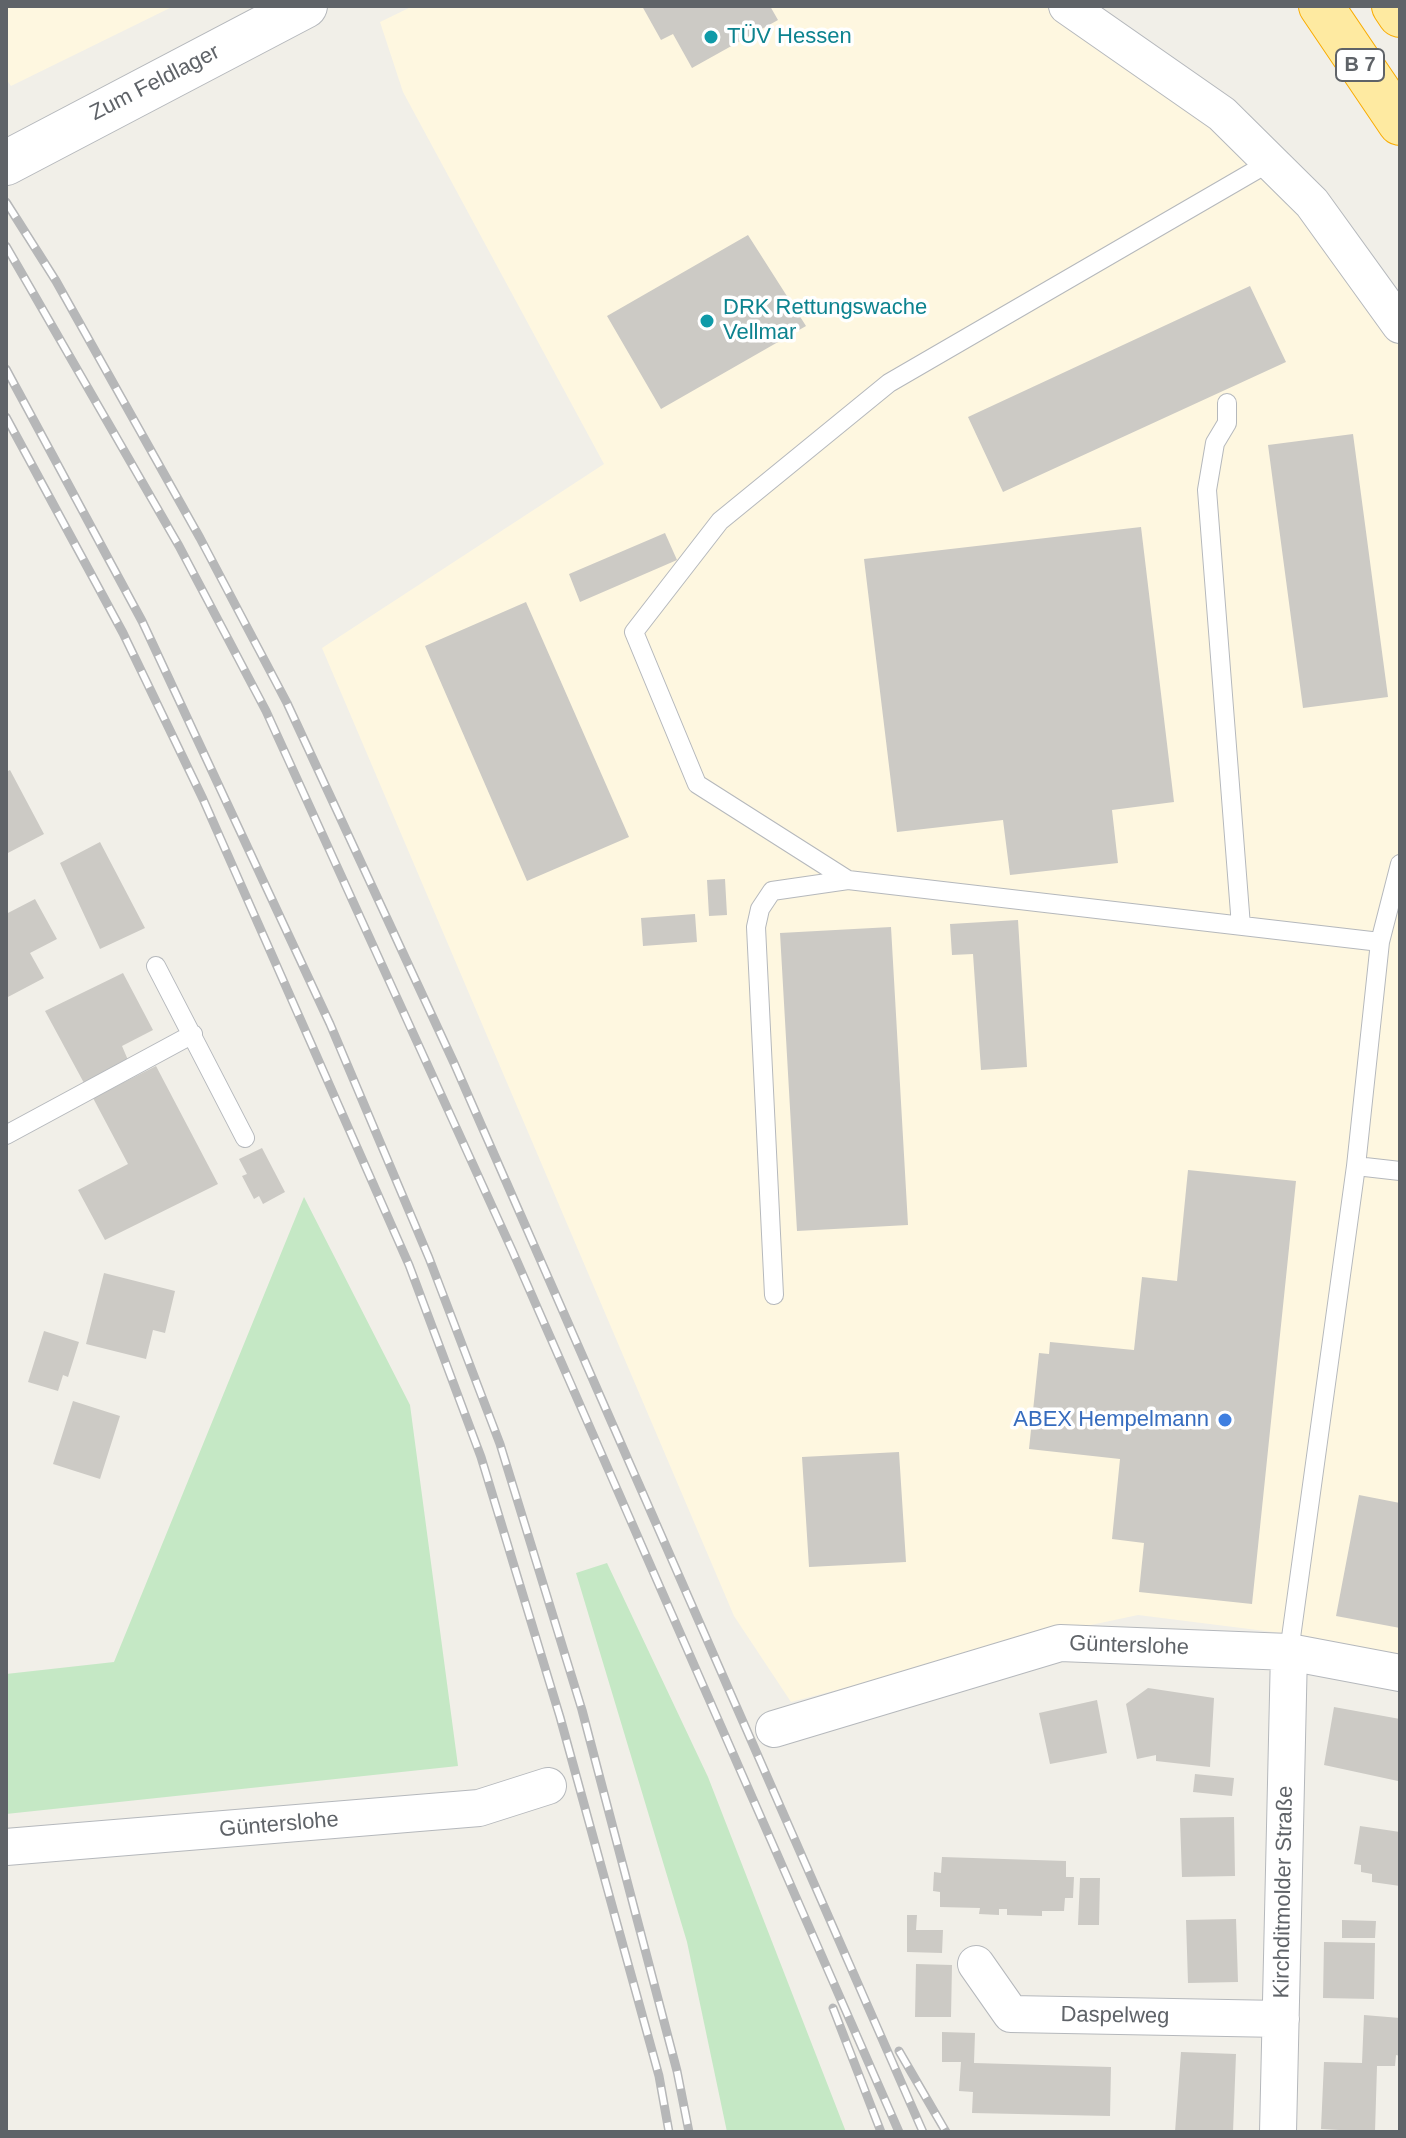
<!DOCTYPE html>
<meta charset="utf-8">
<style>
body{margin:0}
#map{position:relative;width:1406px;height:2138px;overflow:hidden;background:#f1efe8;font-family:Arial,sans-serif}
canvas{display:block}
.frame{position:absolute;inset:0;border:8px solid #5f6368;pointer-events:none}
</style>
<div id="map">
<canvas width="1406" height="2138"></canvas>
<div class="frame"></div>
</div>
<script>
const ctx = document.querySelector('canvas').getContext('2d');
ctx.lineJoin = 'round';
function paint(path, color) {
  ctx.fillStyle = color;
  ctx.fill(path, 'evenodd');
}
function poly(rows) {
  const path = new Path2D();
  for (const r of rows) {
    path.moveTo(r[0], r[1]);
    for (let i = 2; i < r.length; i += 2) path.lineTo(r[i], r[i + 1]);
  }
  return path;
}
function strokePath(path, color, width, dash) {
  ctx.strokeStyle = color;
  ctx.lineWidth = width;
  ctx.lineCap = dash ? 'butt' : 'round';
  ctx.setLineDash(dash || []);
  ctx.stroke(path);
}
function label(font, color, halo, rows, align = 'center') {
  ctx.font = font + ' Arial,sans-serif';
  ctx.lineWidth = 7;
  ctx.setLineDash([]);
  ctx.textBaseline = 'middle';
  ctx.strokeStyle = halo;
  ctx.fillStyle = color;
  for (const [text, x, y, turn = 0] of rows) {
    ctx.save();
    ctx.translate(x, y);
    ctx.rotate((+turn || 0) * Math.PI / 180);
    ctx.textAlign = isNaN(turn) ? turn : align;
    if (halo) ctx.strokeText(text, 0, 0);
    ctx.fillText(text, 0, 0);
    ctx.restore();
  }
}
const commercial = poly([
 [6,6,174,6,11,86,6,79],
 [413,6,1056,6,1222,114,1400,325,1400,1655,1305,1636,1138,1615,1058,1632,791,1702,734,1616,322,648,604,464,403,92,380,22]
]);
const green = poly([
 [304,1197,410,1405,458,1766,6,1814,6,1674,114,1662],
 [607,1563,708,1777,846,2132,727,2132,687,1942,576,1573]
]);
const building = poly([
 [642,6,770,6,778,20,692,68,673,34,661,40],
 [748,235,806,326,661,409,607,316],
 [1250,286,1286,362,1003,492,968,417],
 [1353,434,1388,697,1303,708,1268,445],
 [1141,527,1174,802,1112,810,1118,863,1010,875,1003,820,897,832,864,559],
 [665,533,677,560,580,602,569,574],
 [526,602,629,837,527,881,425,646],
 [10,770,44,834,6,854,6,772],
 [100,842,145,928,100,949,60,863],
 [725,879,727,915,709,916,707,880],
 [35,899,57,939,30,953,44,978,6,998,6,914],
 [695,914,697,942,643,946,641,918],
 [1018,920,1027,1067,981,1070,973,954,952,955,950,924],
 [891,927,908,1225,797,1231,780,933],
 [123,973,153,1030,122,1046,128,1060,84,1083,45,1011],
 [156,1066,218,1184,105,1240,78,1190,128,1164,93,1098],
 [262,1148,285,1192,263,1204,259,1196,254,1199,242,1176,247,1174,239,1159],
 [1188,1170,1296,1181,1252,1604,1139,1592,1144,1543,1112,1539,1120,1459,1029,1449,1039,1353,1049,1354,1050,1342,1134,1350,1142,1277,1177,1281],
 [104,1273,175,1291,165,1333,153,1330,146,1359,86,1344],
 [44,1331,79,1342,68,1377,63,1375,58,1391,28,1382],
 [73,1401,120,1416,100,1479,53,1464],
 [899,1452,906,1562,809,1567,802,1457],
 [1359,1495,1400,1503,1400,1628,1336,1616],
 [1148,1688,1214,1698,1210,1767,1156,1761,1156,1755,1137,1759,1126,1704],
 [1097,1700,1107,1753,1050,1764,1039,1713],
 [1334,1707,1400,1719,1398,1781,1324,1765],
 [1195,1774,1234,1778,1232,1796,1193,1792],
 [1234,1817,1235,1876,1182,1877,1180,1818],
 [1360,1826,1400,1832,1400,1886,1372,1882,1372,1874,1361,1872,1361,1865,1354,1864],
 [942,1857,1066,1861,1066,1877,1074,1877,1073,1898,1065,1898,1064,1911,1042,1911,1042,1916,1007,1915,1007,1909,999,1909,999,1915,979,1914,980,1908,940,1907,940,1892,933,1891,934,1872,941,1873],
 [1080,1878,1100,1878,1099,1925,1078,1925],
 [907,1915,917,1915,916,1930,943,1930,942,1953,907,1952],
 [1236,1919,1238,1982,1188,1983,1186,1920],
 [1342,1920,1376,1921,1375,1938,1342,1938],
 [1324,1942,1375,1943,1374,1999,1323,1998],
 [916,1964,952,1965,951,2017,915,2017],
 [1364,2015,1400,2018,1400,2056,1396,2055,1395,2066,1377,2066,1375,2132,1321,2129,1324,2062,1362,2063],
 [942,2032,975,2033,974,2063,1111,2067,1110,2116,972,2113,973,2092,959,2091,961,2062,942,2062],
 [1181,2052,1236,2054,1233,2132,1175,2132]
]);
const service = poly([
 [1270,162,889,383,720,521,634,632,697,784,848,880,1380,942],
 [1227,403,1227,423,1215,443,1207,490,1241,926],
 [1400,864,1380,942,1356,1166,1400,1171],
 [156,966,245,1138],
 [6,1135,193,1034],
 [774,1295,756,927,760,909,772,891,848,880],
 [1289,1652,1356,1166]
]);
const minor = poly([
 [1067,6,1222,114,1312,203,1400,325],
 [774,1729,1060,1643,1289,1652,1400,1673],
 [6,1847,479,1808,548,1786],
 [976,1964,1011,2014,1281,2019],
 [1278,2132,1289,1652]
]);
const tertiary = poly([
 [6,163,305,6]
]);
const trunk = poly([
 [1321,6,1400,123],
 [1394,6,1400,15]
]);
const rail = poly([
 [6,202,56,281,200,538,287,703,454,1063,923,2132],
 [6,246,179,546,266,711,512,1250,899,2132],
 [6,369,142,621,330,1024,429,1258,500,1444,582,1710,677,2071,689,2132],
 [6,417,123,633,203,799,409,1265,481,1457,560,1717,659,2076,669,2132],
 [833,2008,881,2132],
 [899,2051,946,2132]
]);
const markers = [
 [711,37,8,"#0f9aa8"],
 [707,321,8,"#0f9aa8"],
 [1225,1420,8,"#3f7fe0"]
];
const shields = [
 [1360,65,48]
];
const shieldNames = [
 ["B 7",1360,65]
];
const cultureNames = [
 ["TÜV Hessen",727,37],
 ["DRK Rettungswache",723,308],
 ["Vellmar",723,333]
];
const streetNames = [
 ["Zum Feldlager",155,83,-27],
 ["Günterslohe",1129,1646,2],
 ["Günterslohe",279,1825,-5],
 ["Kirchditmolder Straße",1284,1892,-89],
 ["Daspelweg",1115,2016,1]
];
const shopNames = [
 ["ABEX Hempelmann",1209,1420]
];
paint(commercial, '#fef7e0');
paint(green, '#c5e8c5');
paint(building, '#cccac5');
strokePath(service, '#b5b8bc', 20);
strokePath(minor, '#b5b8bc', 38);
strokePath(tertiary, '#b5b8bc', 46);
strokePath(trunk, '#f9ab00', 46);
strokePath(service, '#fff', 18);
strokePath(minor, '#fff', 36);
strokePath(tertiary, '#fff', 44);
strokePath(trunk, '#feeaa1', 44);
strokePath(rail, '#b6b7b8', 9);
strokePath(rail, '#fff', 6, [18]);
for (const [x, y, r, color] of markers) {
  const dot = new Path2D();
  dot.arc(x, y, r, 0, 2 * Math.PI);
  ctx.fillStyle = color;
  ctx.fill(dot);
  strokePath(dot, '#fff', 3);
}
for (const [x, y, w] of shields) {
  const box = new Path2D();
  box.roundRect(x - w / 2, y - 16, w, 32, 6);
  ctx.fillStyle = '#fff';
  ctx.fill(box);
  strokePath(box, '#5f6368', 2);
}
label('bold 20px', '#5f6368', null, shieldNames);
label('22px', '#0d838f', '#fff', cultureNames, 'left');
label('22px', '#5f6368', '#fff', streetNames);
label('22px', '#366cbe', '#fff', shopNames, 'right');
</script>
